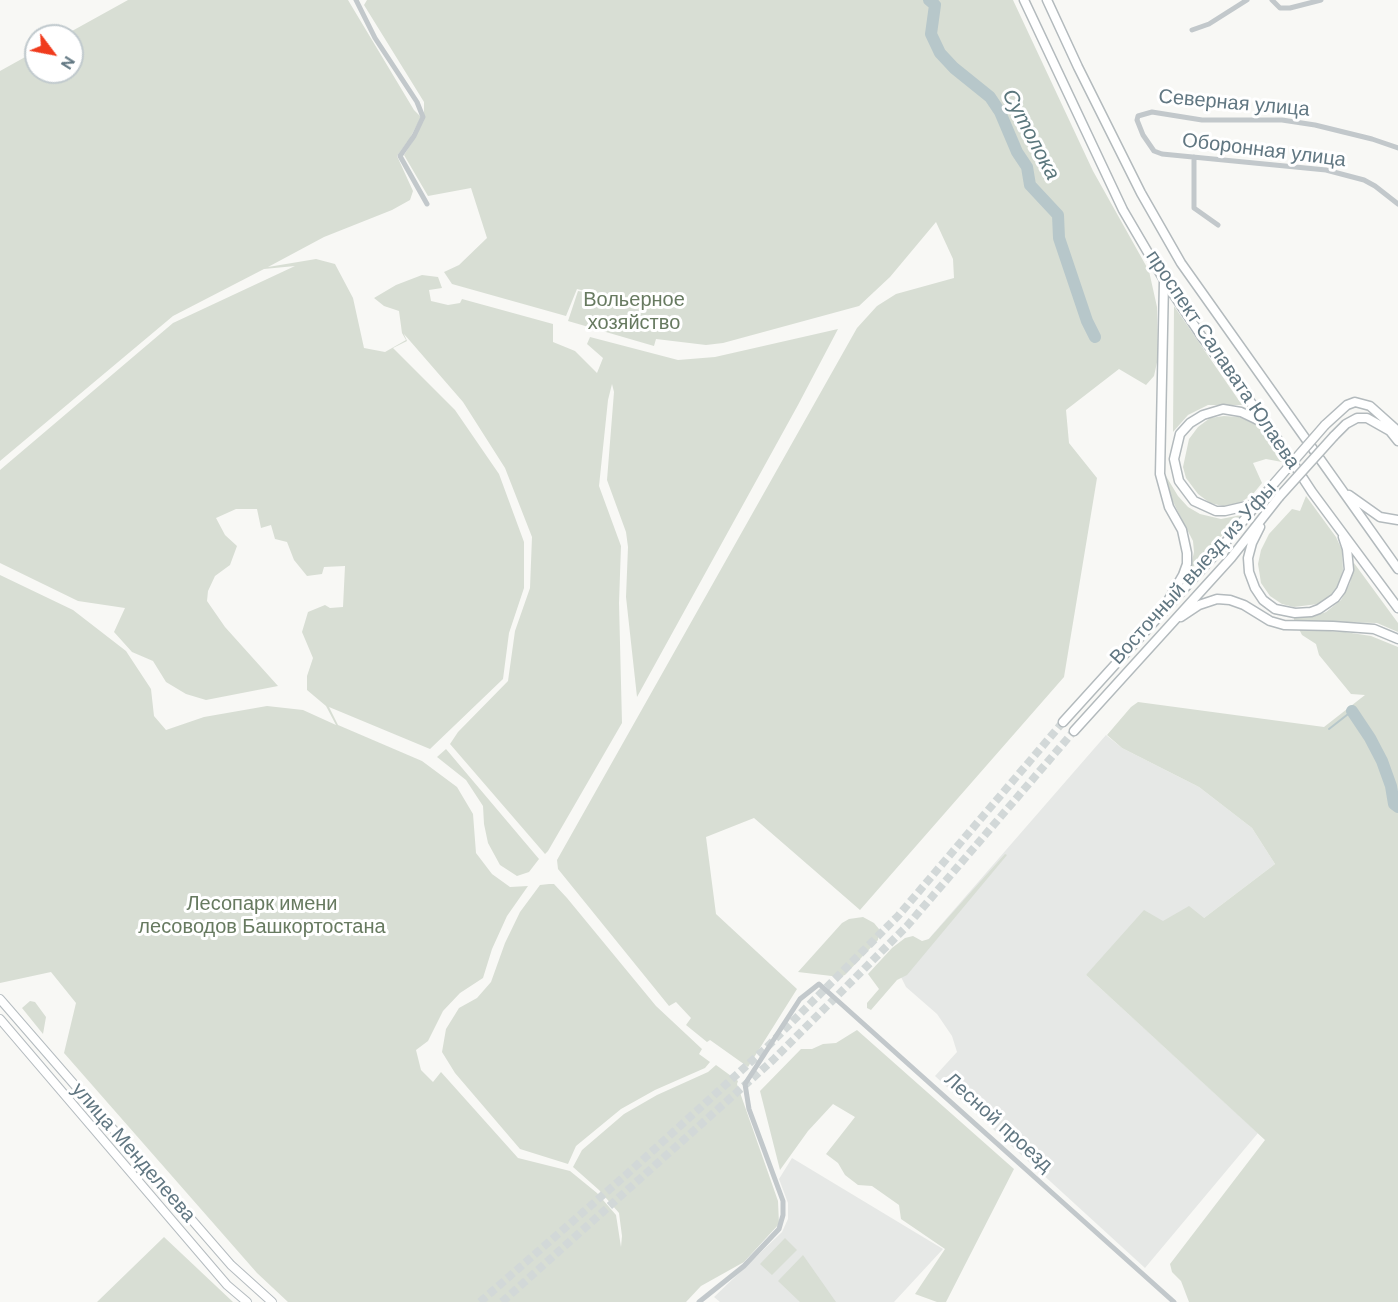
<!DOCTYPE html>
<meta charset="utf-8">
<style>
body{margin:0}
#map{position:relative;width:1398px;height:1302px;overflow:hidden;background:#f8f8f5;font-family:"DM Sans",sans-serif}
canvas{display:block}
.north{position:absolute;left:24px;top:24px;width:60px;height:60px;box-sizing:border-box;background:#fff;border:2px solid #c0c9cd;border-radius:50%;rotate:122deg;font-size:16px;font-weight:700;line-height:24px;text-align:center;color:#617782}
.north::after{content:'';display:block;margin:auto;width:21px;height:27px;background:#f03b1d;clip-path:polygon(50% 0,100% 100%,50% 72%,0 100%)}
</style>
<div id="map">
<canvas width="1398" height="1302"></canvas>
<div class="north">N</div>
</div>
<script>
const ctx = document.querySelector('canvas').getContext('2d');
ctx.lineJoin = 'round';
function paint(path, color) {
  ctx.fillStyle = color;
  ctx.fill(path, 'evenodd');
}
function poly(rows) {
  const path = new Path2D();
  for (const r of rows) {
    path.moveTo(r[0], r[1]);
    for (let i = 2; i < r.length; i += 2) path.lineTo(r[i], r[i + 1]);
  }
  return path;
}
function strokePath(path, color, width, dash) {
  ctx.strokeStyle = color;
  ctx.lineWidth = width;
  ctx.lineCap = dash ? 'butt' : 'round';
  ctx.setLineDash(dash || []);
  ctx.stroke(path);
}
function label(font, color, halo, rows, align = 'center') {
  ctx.font = font + ' "DM Sans",sans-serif';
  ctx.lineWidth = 6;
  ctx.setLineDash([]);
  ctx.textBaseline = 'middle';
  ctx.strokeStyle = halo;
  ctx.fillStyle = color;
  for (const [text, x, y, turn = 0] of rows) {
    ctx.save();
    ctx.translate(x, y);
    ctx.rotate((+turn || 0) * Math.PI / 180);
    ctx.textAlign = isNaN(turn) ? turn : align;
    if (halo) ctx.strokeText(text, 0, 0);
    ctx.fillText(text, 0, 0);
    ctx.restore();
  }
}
const built = poly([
 [1106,735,1122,748,1199,787,1252,828,1275,864,1204,918,1086,975,1258,1133,1145,1268,935,1076,957,1052,952,1036,937,1014,906,987,899,973],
 [792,1158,943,1249,894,1302,720,1302,714,1297,782,1232,788,1219,788,1203,779,1179]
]);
const green = poly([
 [128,0,348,0,414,110,421,117,409,140,413,139,424,120,424,102,364,5,367,0,1013,0,1093,171,1149,271,1157,307,1158,358,1154,376,1146,385,1119,369,1066,410,1069,443,1097,478,1064,677,860,910,754,818,706,837,716,914,797,989,748,1067,710,1040,707,1042,686,1025,691,1018,676,1002,669,1006,558,869,557,860,857,328,877,306,896,294,954,278,953,259,936,222,890,277,859,306,723,343,706,345,656,339,654,346,568,321,578,291,596,294,577,289,566,316,452,284,444,272,459,265,487,238,471,188,428,196,404,155,413,141,407,142,397,156,413,191,410,200,392,210,324,237,268,267,316,259,335,264,353,298,364,348,385,352,406,340,402,333,399,311,384,306,374,298,396,285,422,275,438,277,442,288,429,290,431,301,448,305,460,303,462,299,553,324,553,342,575,351,597,373,603,358,587,344,590,337,678,360,715,357,838,329,798,405,637,697,626,597,628,547,626,532,607,480,614,392,612,384,608,400,599,486,621,546,619,603,622,723,548,851,545,854,450,744,458,732,508,681,515,631,530,588,532,537,505,468,463,402,404,334,407,341,393,348,455,410,499,474,524,542,524,588,509,633,503,679,430,749,329,707,338,725,422,761,457,787,473,814,476,853,492,874,510,887,528,886,507,916,492,949,483,978,460,993,443,1011,428,1041,416,1050,421,1070,433,1082,441,1072,518,1158,570,1171,597,1193,616,1215,621,1247,622,1236,619,1213,599,1190,573,1167,582,1150,624,1114,657,1095,708,1072,716,1065,738,1081,737,1084,778,1201,779,1224,744,1262,701,1286,686,1302,288,1302,257,1273,64,1053,76,1003,51,972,0,983,0,575,73,610,126,651,151,689,154,716,166,730,204,717,267,706,303,710,336,725,326,706,307,690,307,676,313,658,302,632,308,612,325,605,330,608,343,607,345,566,324,567,322,574,307,576,294,560,287,542,275,539,271,525,261,528,257,509,236,509,216,518,225,535,237,546,230,565,215,576,208,591,207,601,225,627,278,686,206,700,186,694,166,682,153,661,132,652,114,632,125,608,78,601,0,563,0,470,173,323,295,266,264,269,173,316,0,461,0,71,36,51,36,72,72,72,72,36,63,36],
 [1174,306,1242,405,1208,405,1188,415,1173,432],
 [1224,416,1239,417,1257,425,1282,462,1266,459,1253,463,1262,483,1253,494,1237,505,1227,507,1210,503,1198,494,1186,478,1183,467,1189,439,1198,427,1210,418],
 [1166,476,1178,496,1188,507,1200,514,1221,519,1241,515,1190,570,1194,552,1193,541,1172,500],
 [1306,496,1336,537,1342,550,1343,570,1339,584,1332,595,1318,604,1294,607,1282,604,1270,596,1261,583,1258,564,1261,550,1269,534,1292,509,1300,511],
 [1354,563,1398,623,1398,632,1377,623,1294,621,1294,617,1312,617,1326,612,1341,600,1350,583],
 [1299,629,1345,632,1371,636,1398,647,1398,1302,1189,1302,1181,1281,1172,1272,1170,1264,1265,1140,1086,975,1144,910,1163,921,1189,906,1204,918,1275,864,1252,828,1199,787,1122,748,1107,735,1131,707,1138,702,1324,727,1365,695,1351,694,1319,655,1316,644,1302,635],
 [446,749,539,859,529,872,517,876,500,865,488,843,484,824,483,806,466,780,437,757],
 [1005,854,1007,855,907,975,897,980,871,1010,867,1008,867,1003,879,989,868,974,892,948,905,938,913,936,922,941,929,939],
 [549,884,554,884,567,898,656,1006,702,1049,699,1054,710,1062,705,1068,655,1090,621,1109,576,1146,568,1164,520,1149,455,1073,442,1052,446,1029,459,1008,477,998,491,982,505,943,520,912,540,885],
 [863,917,874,923,879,929,878,940,845,975,840,977,798,972,842,923,849,919],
 [30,1001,35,1002,46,1017,43,1034,22,1008],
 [857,1030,1014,1169,946,1302,937,1302,915,1294,945,1249,901,1219,899,1205,872,1186,858,1185,845,1175,838,1163,826,1154,855,1117,833,1104,808,1131,780,1170,760,1091,801,1049,812,1049,823,1044,836,1043],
 [164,1237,233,1302,97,1302],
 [785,1238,797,1250,772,1275,760,1264],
 [803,1255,836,1302,800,1302,778,1281]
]);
const stream = poly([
 [1329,729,1352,711]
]);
const river = poly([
 [929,0,935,5,931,34,940,53,954,68,990,97,1000,112,1017,152,1027,167,1030,185,1058,215,1059,238,1087,321,1095,337],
 [1352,711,1370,738,1382,761,1391,786,1394,804,1398,807]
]);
const primaryTunnel = poly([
 [480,1302,627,1174,765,1049,898,916,1063,722],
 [502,1302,773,1060,907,926,1074,731]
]);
const street = poly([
 [356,0,375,38,417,102,423,117,414,136,400,156,427,204],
 [1272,0,1280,8,1290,8,1321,0],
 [1192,30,1209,24,1247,0],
 [1398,148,1372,139,1315,125,1282,120,1202,120,1152,112,1138,116,1137,120,1143,135,1154,151,1162,154,1326,170,1364,180,1375,186,1398,204],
 [1194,157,1194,208,1218,225],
 [699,1302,744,1266,779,1229,783,1215,783,1201,749,1109,745,1084,800,999,819,984,1174,1302]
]);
const secondary = poly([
 [0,999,231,1265,272,1302],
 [0,1019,227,1285,247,1302]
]);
const primary = poly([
 [1024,0,1123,210,1164,280,1202,337,1270,428,1312,492,1398,608],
 [1047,0,1078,67,1141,193,1181,263,1398,569],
 [1325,425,1347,405,1355,402,1370,406,1398,431],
 [1334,436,1346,424,1357,418,1367,418,1390,431,1398,441],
 [1349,495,1380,517,1398,520],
 [1255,504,1225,511,1216,511,1194,501,1179,481,1174,459,1180,434,1190,423,1203,415,1223,409,1241,412,1262,422],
 [1260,527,1252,543,1248,558,1249,572,1255,588,1263,600,1275,609,1295,613,1311,612,1319,609,1335,598,1341,590,1349,570,1347,549,1343,537],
 [1162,611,1183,575,1187,564,1187,553,1182,530,1169,507,1160,474,1164,281],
 [1181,617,1199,605,1217,599,1230,600,1244,605,1270,621,1284,625,1333,626,1374,629,1398,639],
 [1063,722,1220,549,1271,487],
 [1074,731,1231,558,1279,497]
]);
const primaryBridge = poly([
 [1271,487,1325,425],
 [1279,497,1334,436]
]);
const streetNames = [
 ["Северная улица",1234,104,5],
 ["Оборонная улица",1264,151,7],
 ["проспект Салавата Юлаева",1222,360,56],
 ["Восточный выезд из Уфы",1194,574,-48],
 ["Лесной проезд",998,1123,42],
 ["улица Менделеева",133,1153,49]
];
const parkNames = [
 ["Вольерное",634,301],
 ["хозяйство",634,324],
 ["Лесопарк имени",262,905],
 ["лесоводов Башкортостана",262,928]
];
const waterNames = [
 ["Сутолока",1030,135,62]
];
paint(built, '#e6e8e6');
paint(green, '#d8ded4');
strokePath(stream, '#b7c7ca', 2);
strokePath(river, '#b7c7ca', 12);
strokePath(primaryTunnel, '#d2d8d8', 8, [8, 4]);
strokePath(secondary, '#b5bcc0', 10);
strokePath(primary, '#b3babd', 11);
strokePath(street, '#c2c8cb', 5);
strokePath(secondary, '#fff', 8);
strokePath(primary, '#fff', 8);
strokePath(primaryBridge, '#b3babd', 11, []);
strokePath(primaryBridge, '#fff', 8);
label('20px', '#617782', '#fff', streetNames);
label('20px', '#677a60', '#fff', parkNames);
label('italic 21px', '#5b777d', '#fff', waterNames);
</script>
